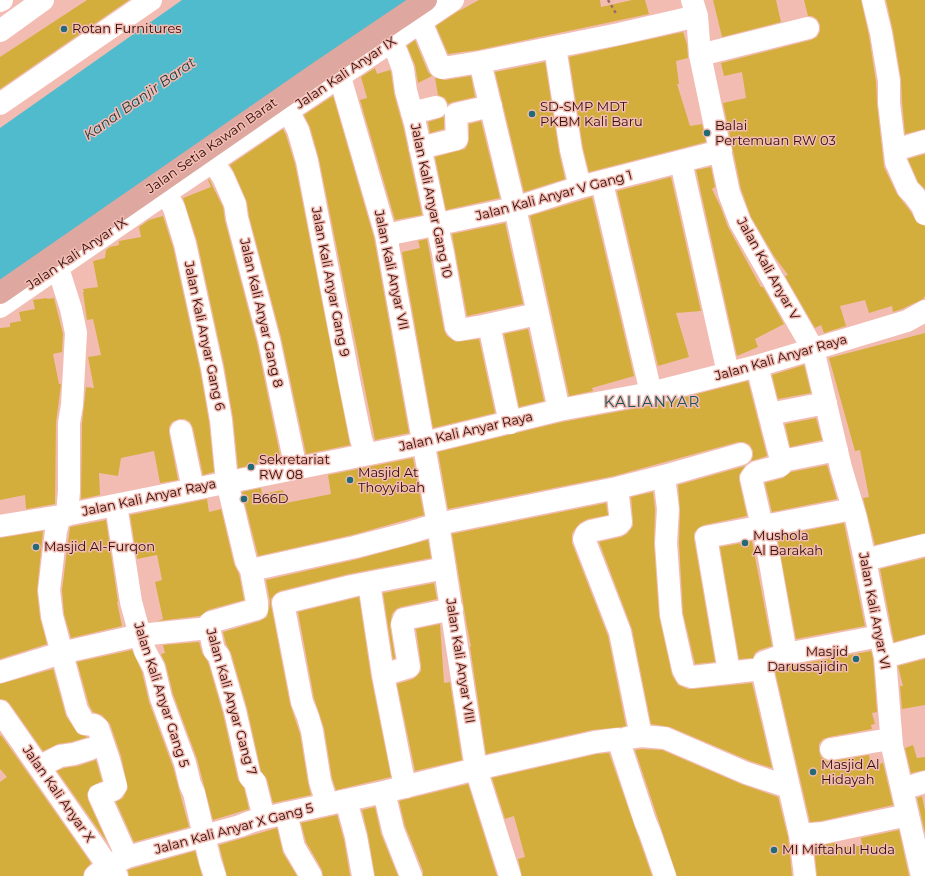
<!DOCTYPE html>
<style>
body{margin:0}
canvas{display:block;background:#f3bcb3}
</style>
<canvas width="925" height="876"></canvas>
<script>
const ctx = document.querySelector('canvas').getContext('2d');
ctx.lineJoin = 'round';
function paint(path, color) {
  ctx.fillStyle = color;
  ctx.fill(path, 'evenodd');
}
function poly(rows) {
  const path = new Path2D();
  for (const r of rows) {
    path.moveTo(r[0], r[1]);
    for (let i = 2; i < r.length; i += 2) path.lineTo(r[i], r[i + 1]);
  }
  return path;
}
function strokePath(path, color, width, dash) {
  ctx.strokeStyle = color;
  ctx.lineWidth = width;
  ctx.lineCap = dash ? 'butt' : 'round';
  ctx.setLineDash(dash || []);
  ctx.stroke(path);
}
function label(font, color, halo, rows, align = 'center') {
  ctx.font = font + ' Montserrat,sans-serif';
  ctx.lineWidth = 3;
  ctx.setLineDash([]);
  ctx.textBaseline = 'middle';
  ctx.strokeStyle = halo;
  ctx.fillStyle = color;
  for (const [text, x, y, turn = 0] of rows) {
    ctx.save();
    ctx.translate(x, y);
    ctx.rotate((+turn || 0) * Math.PI / 180);
    ctx.textAlign = isNaN(turn) ? turn : align;
    if (halo) ctx.strokeText(text, 0, 0);
    ctx.fillText(text, 0, 0);
    ctx.restore();
  }
}
const water = poly([
 [182,0,419,0,0,288,0,128]
]);
const building = poly([
 [87,0,129,0,0,89,0,57],
 [479,0,600,0,601,7,632,0,645,0,649,14,478,50,448,54,436,26,457,12],
 [713,0,776,0,781,22,722,37],
 [804,0,861,0,869,36,876,82,877,104,884,167,897,194,911,212,917,223,925,226,925,296,923,299,902,309,893,312,892,306,869,313,865,300,840,306,846,326,824,333,821,325,815,328,785,276,788,275,774,256,751,217,741,189,723,103,746,98,742,72,724,76,721,63,811,40,817,37,820,31,820,25,817,19,812,16,808,16],
 [886,0,925,0,925,129,905,134,902,102,901,79,893,31],
 [683,32,687,44,688,58,676,61,679,84,677,84,690,126,702,124,706,142,589,172,583,148,569,57],
 [415,40,428,72,432,76,418,83,415,65,407,46],
 [545,62,559,152,565,179,524,192,495,72],
 [375,68,377,74,390,70,391,72,394,94,403,126,422,215,395,220,360,100,367,98,361,77],
 [471,76,475,97,453,102,448,104,445,98,438,95,435,78,445,80],
 [333,96,374,238,409,433,375,440,319,159,310,127,304,115],
 [444,117,444,129,430,133,428,122],
 [481,121,500,198,446,210,435,157,465,149,468,144,469,139,469,124],
 [283,129,286,135,295,164,350,445,306,454,281,337,249,216,247,202,234,172,230,165],
 [925,154,925,189,918,182,908,159],
 [711,167,715,187,712,189,721,208,728,227,761,287,763,287,784,324,755,339,758,347,737,356,696,170],
 [671,177,701,311,676,313,689,357,658,366,617,191],
 [209,179,223,207,225,221,257,343,280,455,257,460,258,464,238,468,233,418,224,365,197,241,183,198,211,187,208,180],
 [592,197,634,376,592,388,593,391,569,396,530,216],
 [163,216,173,247,200,370,209,422,214,472,203,475,193,428,190,422,185,419,179,419,172,422,169,427,169,433,178,480,160,483,154,451,121,458,118,476,99,473,100,495,81,499,82,424,86,387,94,388,88,357,101,355,93,319,87,320,83,292,84,292,83,289,98,287,93,261,105,258,106,250,110,247,119,245,119,241,141,237,139,227,149,220],
 [505,223,523,304,467,316,452,234],
 [427,239,444,330,447,336,456,342,479,339,495,413,433,428,402,252,420,248,418,241],
 [47,298,47,299,54,298,63,334,62,352,53,354,59,384,61,384,56,423,55,504,26,509,25,495,0,500,0,328,10,327,10,323,21,321,19,312,35,309,33,300],
 [528,329,544,401,519,407,504,334],
 [925,333,925,533,875,545,863,498,869,497,860,450,855,451,829,358],
 [804,365,811,393,778,399,772,375],
 [748,381,767,456,751,461,753,457,753,451,750,445,744,442,738,442,614,476,448,509,438,452,562,422,654,405],
 [816,418,822,440,790,447,785,424],
 [413,458,424,515,352,535,258,556,242,492,261,488,262,494,283,490,286,503,331,494,328,475],
 [827,465,837,499,772,512,765,483,783,478,791,472],
 [745,466,739,475,739,480,747,516,704,525,698,528,694,533,694,539,715,662,695,664,683,613,679,543,680,510,678,485],
 [653,492,655,509,654,544,659,616,672,675,678,685,688,689,693,689,752,683,772,768,750,761,670,727,651,724,632,629,599,542,621,537,627,534,633,526,633,521,631,497],
 [207,499,209,512,221,509,234,564,239,574,244,600,208,610,200,616,158,621,163,619,155,582,162,580,157,555,137,559,130,515],
 [606,503,608,515,588,519,580,523,575,529,572,534,572,543,608,636,626,726,622,727,592,730,486,754,470,647,471,646,467,627,452,534],
 [106,520,118,602,117,602,122,626,71,638,64,614,62,590,70,527],
 [844,523,865,626,796,639,777,536],
 [43,531,37,591,40,618,47,644,0,659,0,538],
 [428,540,431,558,349,574,280,591,275,594,271,599,271,605,290,704,300,734,308,783,311,795,273,803,267,779,261,771,247,708,231,653,226,644,223,632,260,621,267,617,269,609,270,602,266,580,358,559],
 [752,541,772,646,759,650,755,653,753,658,739,659,720,547],
 [925,558,925,634,894,642,880,569],
 [434,583,437,599,401,607,396,609,392,614,390,626,395,658,393,659,383,593],
 [359,597,371,677,391,777,336,790,332,778,324,728,314,698,298,612],
 [440,624,444,683,450,682,462,760,415,771,397,684,413,679,417,676,421,671,421,665,416,629],
 [199,642,202,653,208,662,223,714,238,780,244,788,249,809,213,820,197,759,173,694,166,665,161,654,165,653,163,645],
 [132,650,142,672,149,702,173,767,189,827,134,842,116,802,123,798,128,788,121,756,110,724,102,715,93,712,89,705,77,662],
 [871,651,873,659,877,712,872,713,875,724,871,725,872,729,829,737,823,739,819,744,819,751,821,757,827,761,833,761,869,755,871,766,883,763,893,805,821,821,810,822,775,671,789,666],
 [925,659,925,705,902,709,900,686,903,686,898,666],
 [53,669,66,716,78,734,88,737,71,742,58,744,43,751,10,704,6,700,0,699,0,684],
 [1,735,91,863,84,871,83,876,0,876,0,782,7,777,0,769,0,736],
 [913,745,917,758,925,757,925,770,911,773,905,748],
 [641,749,662,750,741,784,778,797,788,837,792,876,677,876,635,750],
 [609,753,652,876,522,876,518,859,525,857,514,816,505,819,492,778,597,754],
 [96,760,102,781,90,787,87,794,88,800,107,842,57,771,64,768,78,766],
 [468,784,497,876,423,876,423,871,405,826,399,801],
 [922,796,925,811,925,833,917,798],
 [375,807,381,834,398,876,375,876,368,835,362,810],
 [337,815,344,840,350,876,323,876,322,870,306,842,301,823],
 [277,828,283,853,297,876,227,876,219,845],
 [899,830,909,876,817,876,814,846,835,843,835,846,862,846,861,838],
 [195,851,202,876,129,876,128,870,131,869]
]);
const path = poly([
 [608,0,617,15]
]);
const minor = poly([
 [692,0,697,16,700,55,729,193,740,222,813,349,841,468,856,518,865,560,880,636,885,657,892,746,922,876],
 [873,0,881,33,889,81,889,103,896,162,908,189,914,195,922,206,925,214],
 [0,1,2,0],
 [421,22,440,67,443,68,480,62,515,208,559,410],
 [0,31,43,0],
 [391,43,397,53,403,69,406,91,415,123,443,253,456,327,459,330,483,326,537,314],
 [555,47,571,150,580,187],
 [700,55,808,28],
 [480,62,619,34,697,16],
 [340,77,386,235,438,524,476,769,510,876],
 [0,104,151,0],
 [288,111,298,130,307,161,350,385,361,439,366,454],
 [412,113,436,107],
 [420,148,457,139,456,114,491,106],
 [895,150,925,141],
 [213,162,223,177,235,204,237,218,269,340,296,469],
 [681,162,728,373],
 [602,183,651,393],
 [166,193,174,208,185,244,212,368,221,420,227,482,246,561,251,570,257,602,257,609,211,622,209,624,209,628,214,650,219,656,235,711,250,777,255,782,264,818],
 [386,235,515,208,580,187,721,151],
 [58,268,71,309,76,333,72,405,69,423,69,491,67,515],
 [0,307,166,193,453,0],
 [489,325,510,423],
 [757,366,782,464,780,466,757,472,754,474,751,478,769,557,786,654,764,662,762,669,800,835,805,876],
 [769,414,826,403],
 [181,431,193,489],
 [782,461,837,450],
 [664,476,741,454],
 [617,488,621,522,618,525,591,531,586,534,584,539,620,632,641,736],
 [116,505,131,602,140,635,145,651,154,668,161,698,185,763,190,784,194,793,210,861,215,876],
 [60,516,56,531,49,590,52,616,77,710,85,724,94,725,98,728,109,760,116,786,113,790,99,795,127,857],
 [0,526,60,516,424,443,559,410,651,393,757,366,907,321,925,311],
 [865,560,925,545],
 [251,570,355,547,405,534,438,524,617,488,664,476,668,509,666,543,671,615,683,669,686,675,692,677,762,669],
 [369,583,383,675,402,772,406,787],
 [786,654,880,636],
 [885,657,925,646],
 [0,672,61,653,140,635,209,628],
 [729,672,706,537,853,509],
 [383,675,409,667,402,624,404,619,452,609],
 [0,711,108,866,117,876],
 [627,738,641,736,665,738,746,773,789,787],
 [831,749,890,739],
 [39,767,60,756,74,754,90,749],
 [902,789,925,782],
 [384,792,393,830,411,876],
 [346,800,356,837,363,876],
 [327,804,320,781,312,731,308,717,302,702,283,603,352,586,445,568],
 [286,813,294,847,311,876],
 [800,835,823,833,908,815],
 [95,876,108,866,127,857,240,826,250,822,264,818,384,792,476,769,595,742,618,739,645,821,650,833,665,876]
]);
const major = poly([
 [0,293,322,70,426,0]
]);
const markers = [
 [64,29,4,"#226b76"],
 [532,114,4,"#226b76"],
 [707,133,4,"#226b76"],
 [251,467,4,"#226b76"],
 [350,480,4,"#226b76"],
 [244,499,4,"#226b76"],
 [745,543,4,"#226b76"],
 [36,547,4,"#226b76"],
 [856,659,4,"#226b76"],
 [813,772,4,"#226b76"],
 [774,850,4,"#226b76"]
];
const poiNames = [
 ["Rotan Furnitures",72,29],
 ["SD-SMP MDT",540,107],
 ["PKBM Kali Baru",540,122],
 ["Balai",715,126],
 ["Pertemuan RW 03",715,141],
 ["Sekretariat",259,460],
 ["RW 08",259,475],
 ["Masjid At",358,473],
 ["Thoyyibah",358,488],
 ["B66D",252,499],
 ["Mushola",753,536],
 ["Al Barakah",753,551],
 ["Masjid Al-Furqon",44,547],
 ["Masjid",848,652,"right"],
 ["Darussajidin",848,667,"right"],
 ["Masjid Al",821,765],
 ["Hidayah",821,780],
 ["MI Miftahul Huda",782,850]
];
const streetNames = [
 ["Jalan Kali Anyar IX",346,73,-34],
 ["Jalan Setia Kawan Barat",212,146,-35],
 ["Jalan Kali Anyar V Gang 1",554,196,-15],
 ["Jalan Kali Anyar Gang 10",431,201,78],
 ["Jalan Kali Anyar IX",77,254,-34],
 ["Jalan Kali Anyar V",768,269,61],
 ["Jalan Kali Anyar VII",391,270,78],
 ["Jalan Kali Anyar Gang 9",330,282,79],
 ["Jalan Kali Anyar Gang 8",261,313,77],
 ["Jalan Kali Anyar Gang 6",204,336,78],
 ["Jalan Kali Anyar Raya",781,358,-16],
 ["Jalan Kali Anyar Raya",466,432,-13],
 ["Jalan Kali Anyar Raya",149,498,-12],
 ["Jalan Kali Anyar VI",874,611,79],
 ["Jalan Kali Anyar VIII",460,661,81],
 ["Jalan Kali Anyar Gang 5",161,695,72],
 ["Jalan Kali Anyar Gang 7",231,702,74],
 ["Jalan Kali Anyar X",58,794,55],
 ["Jalan Kali Anyar X Gang 5",234,829,-15]
];
const waterNames = [
 ["Kanal Banjir Barat",140,99,-35]
];
const quarterNames = [
 ["KALIANYAR",652,403]
];
paint(water, '#4fbbcd');
paint(building, '#d4ae3d');
strokePath(path, '#986b64', 2.5, [3, 3]);
strokePath(minor, '#fff', 22);
strokePath(major, '#dea79f', 22);
for (const [x, y, r, color] of markers) {
  const dot = new Path2D();
  dot.arc(x, y, r, 0, 2 * Math.PI);
  ctx.fillStyle = color;
  ctx.fill(dot);
  strokePath(dot, '#f3bcb3', 1.5);
}
label('13px', '#2e0d09', '#f3bcb3', poiNames, 'left');
label('13px', '#2e0d09', '#f3bcb3', streetNames);
label('italic 14px', '#18393f', '#f3bcb3', waterNames);
ctx.letterSpacing = '1px';
label('15px', '#1a545d', '#f3bcb3', quarterNames);
ctx.letterSpacing = '0px';
</script>
